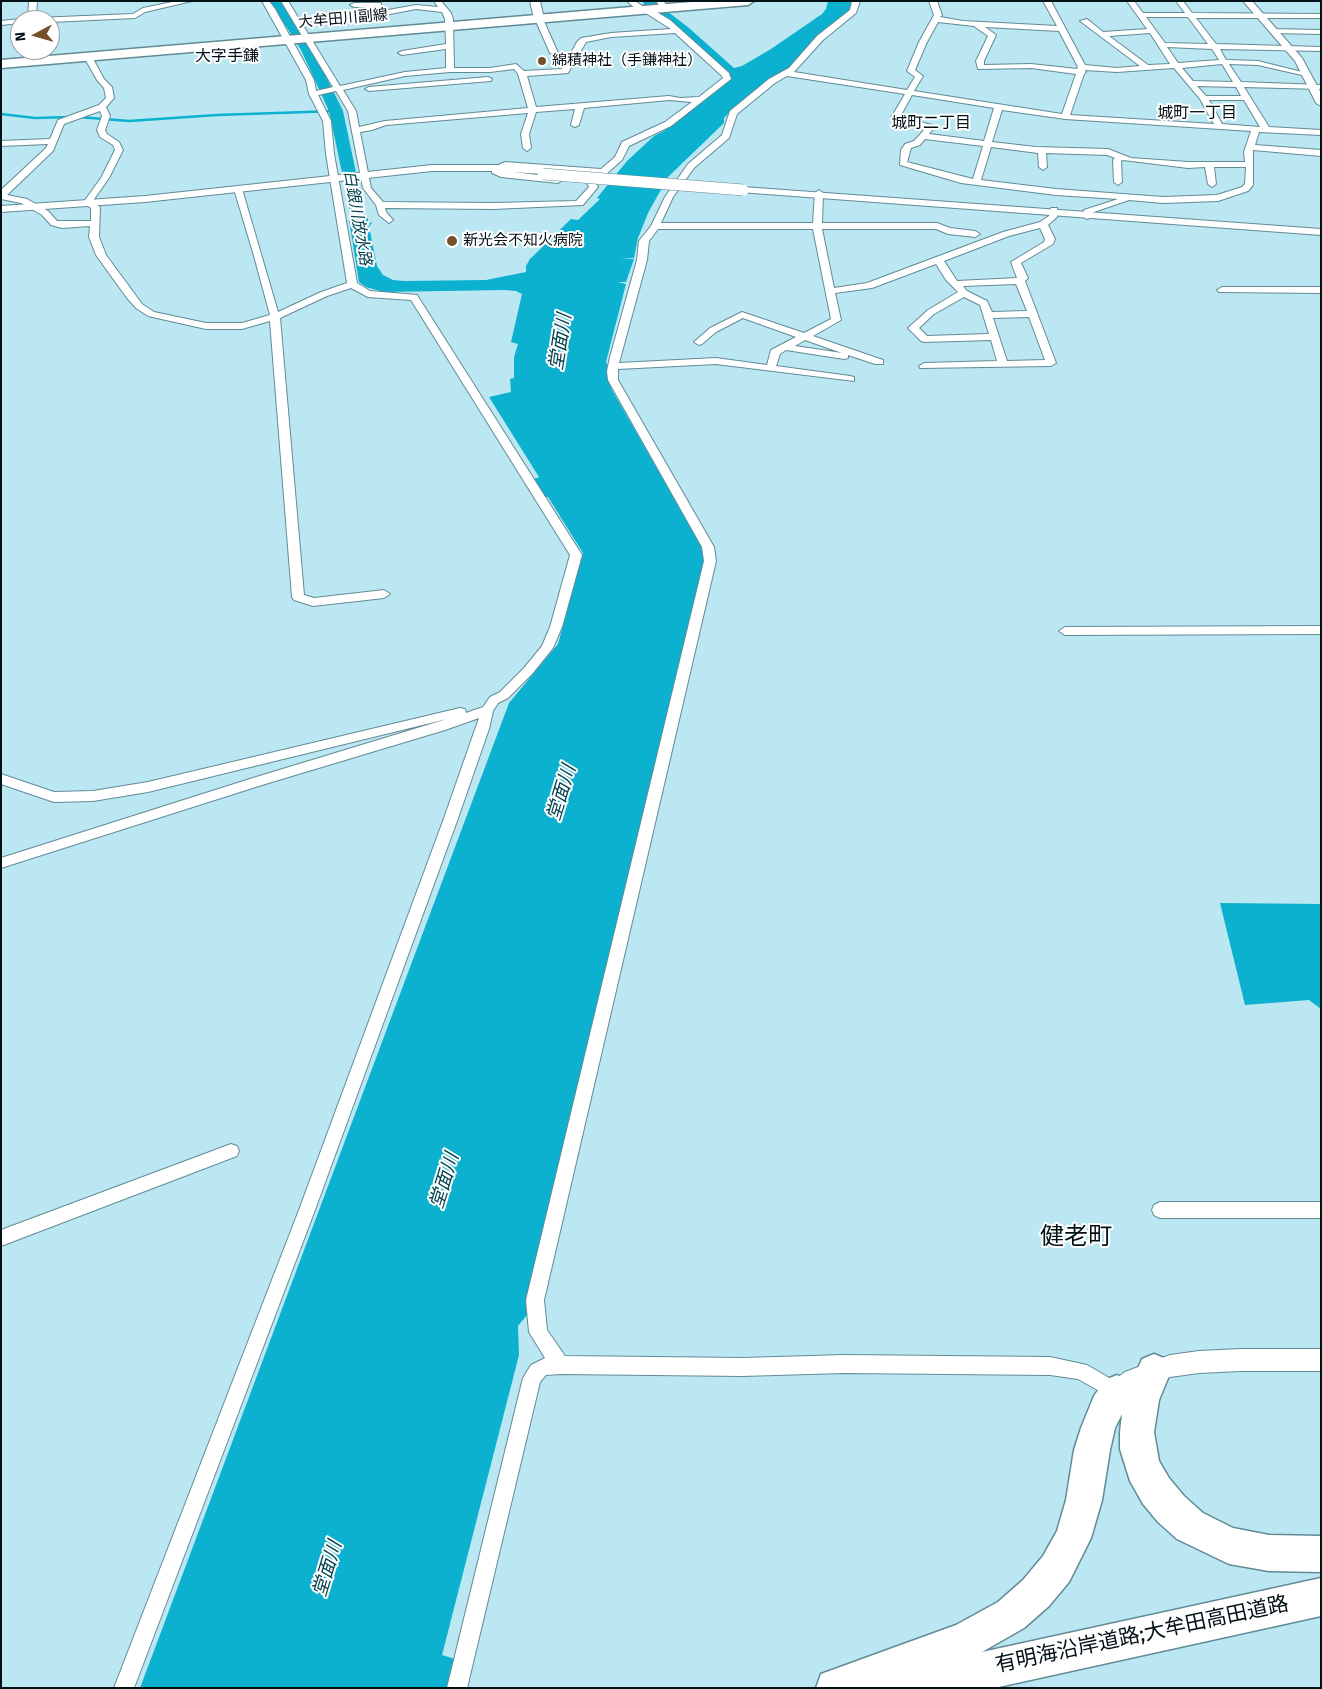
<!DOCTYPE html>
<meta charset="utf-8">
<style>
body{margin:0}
#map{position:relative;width:1322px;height:1689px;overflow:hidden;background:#bbe7f3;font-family:"Fira Sans",sans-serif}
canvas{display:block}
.frame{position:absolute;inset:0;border:2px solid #021115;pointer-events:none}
.north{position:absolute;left:10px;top:10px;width:50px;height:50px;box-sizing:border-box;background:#fff;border:1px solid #9aa0a1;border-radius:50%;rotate:264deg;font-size:14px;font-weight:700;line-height:20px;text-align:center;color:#021115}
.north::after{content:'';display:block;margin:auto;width:18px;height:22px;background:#75512b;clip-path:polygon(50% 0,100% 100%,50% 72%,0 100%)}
</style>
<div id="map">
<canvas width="1322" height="1689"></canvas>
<div class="frame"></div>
<div class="north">N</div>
</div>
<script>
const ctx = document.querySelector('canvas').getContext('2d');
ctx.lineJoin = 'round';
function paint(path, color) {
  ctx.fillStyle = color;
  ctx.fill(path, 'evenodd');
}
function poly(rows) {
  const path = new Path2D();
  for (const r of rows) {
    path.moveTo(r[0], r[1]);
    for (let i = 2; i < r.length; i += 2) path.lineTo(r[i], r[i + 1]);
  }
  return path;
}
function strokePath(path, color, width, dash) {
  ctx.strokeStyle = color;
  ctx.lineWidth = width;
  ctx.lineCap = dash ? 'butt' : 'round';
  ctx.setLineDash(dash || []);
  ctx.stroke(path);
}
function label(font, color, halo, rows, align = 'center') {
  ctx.font = font + ' "Fira Sans","Noto Sans JP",sans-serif';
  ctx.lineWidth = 4;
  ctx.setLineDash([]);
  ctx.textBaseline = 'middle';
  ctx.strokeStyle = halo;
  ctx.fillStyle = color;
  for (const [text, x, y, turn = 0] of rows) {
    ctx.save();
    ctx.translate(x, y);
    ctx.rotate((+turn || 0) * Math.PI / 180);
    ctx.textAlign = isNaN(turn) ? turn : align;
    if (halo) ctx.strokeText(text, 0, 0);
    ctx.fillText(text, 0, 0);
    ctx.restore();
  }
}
const water = poly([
 [642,1,654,1,689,28,734,68,742,66,771,49,822,14,826,9,828,1,852,1,849,10,789,68,729,113,724,118,724,123,668,177,648,213,638,238,634,258,620,258,634,259,626,282,618,282,626,284,606,362,609,369,608,380,612,390,691,528,704,551,705,557,527,1299,527,1315,518,1326,519,1355,442,1655,455,1659,448,1688,140,1688,509,703,558,644,583,553,548,497,543,497,532,480,539,477,489,397,511,392,510,379,514,378,514,357,518,344,511,342,522,294,516,291,504,290,383,292,366,287,359,282,349,220,354,220,354,217,364,216,368,218,368,224,373,222,369,226,377,266,383,275,393,280,404,281,486,280,526,272,526,266,530,259,571,219,578,220,600,199,597,198,627,161,654,136,664,131,732,78,646,7],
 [1220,903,1321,904,1321,1009,1309,1000,1245,1005]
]);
const stream = poly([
 [1,114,35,118,71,117],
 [78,117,129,121,217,115,336,111]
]);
const river = poly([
 [270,1,282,1,313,50,343,111,365,215,369,246,367,249,362,250,357,249,355,246,351,215,329,111,301,50,270,1]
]);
const minor = poly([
 [29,1,37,1,36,18,133,14,143,8,177,1,192,1,145,12,135,18,50,22,50,20,28,20,29,1],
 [262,1,269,1,275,9,314,80,316,91,333,87,281,1,288,1,340,86,405,72,446,68,446,49,402,55,398,53,402,51,446,44,445,19,442,12,416,9,374,17,370,15,367,7,354,7,350,5,354,3,381,3,381,7,375,7,377,12,416,5,438,7,434,1,441,1,451,13,453,19,454,68,490,68,516,64,524,71,562,69,577,42,581,38,611,33,671,29,644,12,639,12,627,1,635,1,645,8,650,8,670,20,729,73,731,79,671,126,629,146,622,160,596,183,598,187,583,205,493,209,385,208,386,212,393,220,389,223,379,215,376,205,363,188,348,111,336,91,318,95,331,121,334,154,357,283,370,291,417,295,582,555,562,627,553,648,532,674,508,698,498,703,493,711,489,729,457,821,315,1210,134,1688,114,1688,299,1210,443,821,479,718,445,730,262,785,1,868,1,858,253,778,447,719,148,792,93,801,54,802,1,784,1,774,54,792,93,791,148,782,460,708,465,709,466,713,483,707,490,697,500,692,524,668,542,646,550,627,570,555,411,300,368,297,351,288,327,296,280,318,304,595,314,598,384,590,390,594,384,598,313,606,294,600,292,597,270,321,242,329,206,329,148,316,136,308,127,298,96,255,89,237,90,226,62,228,51,225,42,215,21,203,1,199,1,190,46,148,48,144,1,146,1,141,50,139,58,120,99,105,106,98,104,88,97,80,84,57,88,55,91,55,104,79,112,87,114,98,106,107,110,116,105,130,107,134,119,142,123,150,109,178,92,202,100,207,99,237,106,255,142,304,154,312,206,323,242,323,270,315,254,256,234,189,238,186,242,189,278,312,321,292,347,283,326,154,323,121,309,94,306,80,262,1],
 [675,33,722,76,723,78,699,97,680,98,669,96,536,107,527,76,568,73,586,42,611,37,675,33],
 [514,69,518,74,528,108,385,121,359,127,356,111,343,90,405,76,450,72,490,72,514,69],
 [669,100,692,102,665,122,622,142,615,157,601,169,505,162,492,168,492,173,501,177,558,183,562,180,561,178,499,170,506,168,596,174,587,183,589,187,576,201,493,203,383,202,371,188,360,132,372,130,386,125,528,113,521,134,523,148,527,151,531,148,529,134,536,112,575,109,571,125,575,127,579,125,584,108,669,100],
 [100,111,102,116,97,130,100,137,113,145,115,150,101,178,83,203,91,208,91,221,57,221,48,211,27,199,7,195,53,151,64,124,100,111],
 [656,1,663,1,670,8,663,10,656,1],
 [852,1,860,1,856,13,823,40,794,72,907,90,915,77,907,71,919,42,934,15,929,1,937,1,942,15,940,17,963,21,1057,26,1043,1,1051,1,1085,65,1117,68,1140,66,1080,21,1087,19,1103,32,1147,29,1127,1,1134,1,1143,13,1185,13,1176,1,1183,1,1192,13,1321,14,1321,18,1196,18,1216,44,1321,47,1321,51,1220,49,1226,60,1258,61,1310,74,1306,76,1258,65,1229,64,1241,82,1321,85,1321,89,1244,87,1269,127,1321,130,1321,135,1259,132,1255,145,1321,150,1321,156,1253,150,1253,185,1248,191,1218,201,1163,203,1129,200,1091,213,1090,218,1087,219,1083,216,1084,210,1118,199,1056,195,961,183,900,165,901,150,905,144,914,141,925,129,891,118,905,94,787,76,775,83,737,114,729,138,694,168,673,197,661,223,813,223,815,193,819,190,823,193,822,223,937,223,950,228,975,231,980,234,975,237,948,234,936,229,822,229,834,288,867,283,1003,232,1040,222,1049,216,1051,208,1057,208,1057,217,1048,225,1055,239,1053,244,1021,263,1028,278,1025,281,1056,363,1051,366,920,368,919,366,924,363,997,361,991,340,924,342,921,341,908,328,928,310,958,292,946,280,936,264,872,288,835,293,841,320,813,336,883,360,883,364,875,364,848,355,848,358,844,359,786,350,780,354,776,366,850,376,854,377,854,381,716,364,618,369,618,380,714,547,716,561,544,1300,547,1330,565,1356,742,1358,844,1355,1050,1357,1087,1365,1123,1386,1126,1392,1123,1398,1117,1401,1078,1379,1050,1375,844,1373,742,1376,561,1374,546,1375,540,1382,467,1688,447,1688,523,1378,531,1365,545,1358,529,1332,526,1300,704,561,702,547,608,380,607,371,610,357,637,260,639,241,651,226,665,197,688,164,722,135,730,111,769,79,789,68,817,36,850,10,852,1],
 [1146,17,1188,17,1208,44,1165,43,1146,17],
 [938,22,974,26,988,36,976,61,978,69,1031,68,1076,74,1062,114,914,91,923,76,915,70,927,42,938,22],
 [985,27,1059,31,1078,67,1077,69,1031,64,984,65,984,61,996,35,985,27],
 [1150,33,1170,64,1148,65,1109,36,1150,33],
 [1167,47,1212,49,1219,60,1178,63,1167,47],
 [1222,64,1233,82,1193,81,1182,68,1222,64],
 [1174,68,1200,99,1214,124,1070,115,1084,74,1086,72,1085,70,1117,72,1174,68],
 [1197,86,1236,87,1241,96,1206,96,1197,86],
 [912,95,994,108,984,141,929,134,933,129,932,125,900,117,912,95],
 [1209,100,1244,100,1260,127,1222,124,1209,100],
 [1002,110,1065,119,1251,131,1244,152,1245,162,1188,162,1131,158,1108,149,1036,147,992,142,1002,110],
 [925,139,983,146,973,179,907,162,911,148,920,145,925,139],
 [991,147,1038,153,1039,167,1043,170,1047,167,1046,153,1107,155,1115,158,1113,160,1114,182,1118,185,1122,182,1121,161,1123,160,1188,168,1205,167,1208,184,1212,187,1216,184,1214,167,1246,167,1245,184,1242,187,1217,195,1163,197,1056,189,981,180,991,147],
 [1040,228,1045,239,1044,242,1011,262,1017,278,957,281,944,261,1009,236,1040,228],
 [658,229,813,229,831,319,804,333,742,312,710,328,694,342,699,345,702,344,716,332,743,318,796,337,771,350,767,365,716,358,619,363,647,260,649,241,658,229],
 [1016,284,1027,311,992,312,987,301,967,291,963,286,1016,284],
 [964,297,980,305,989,334,927,336,919,328,934,314,964,297],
 [1029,317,1045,360,1007,361,993,318,1029,317],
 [805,340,842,353,795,346,805,340],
 [536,17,543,19,558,53,557,55,550,53,535,19,536,17],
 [20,19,23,20,20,20,20,23,1,25,1,21,20,19],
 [1270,29,1321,30,1321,34,1273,33,1269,31,1270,29],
 [488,77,492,79,491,81,369,91,365,89,369,87,488,77],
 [1222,287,1321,287,1321,293,1219,292,1217,290,1222,287],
 [1321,626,1321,634,1065,635,1059,631,1065,627,1321,626],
 [231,1144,237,1146,239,1151,237,1156,1,1246,1,1230,231,1144],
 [1160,1202,1321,1202,1321,1218,1160,1218,1154,1215,1152,1210,1154,1205,1160,1202]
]);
const tertiary = poly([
 [1243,1,1252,1,1302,58,1321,93,1321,106,1316,103,1295,61,1243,1],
 [432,165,496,165,544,168,549,171,544,174,496,171,432,171,145,202,1,212,1,206,145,196,432,165],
 [743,187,1321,229,1321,235,739,192,737,190,739,188,743,187],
 [1241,1349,1321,1349,1321,1371,1241,1371,1199,1373,1170,1377,1141,1388,1125,1400,1117,1403,1109,1400,1106,1392,1109,1384,1125,1372,1170,1355,1199,1351,1241,1349]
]);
const secondary = poly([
 [530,1,540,1,544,19,543,21,539,22,534,19,530,1]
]);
const primary = poly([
 [703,1,754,1,748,5,1,68,1,60,703,1]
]);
const motorway = poly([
 [1154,1354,1166,1359,1171,1371,1159,1400,1154,1432,1159,1461,1169,1478,1184,1496,1203,1513,1233,1528,1269,1535,1321,1536,1321,1572,1269,1571,1229,1564,1177,1539,1158,1522,1143,1504,1130,1481,1120,1449,1120,1432,1122,1414,1115,1428,1110,1450,1102,1500,1091,1538,1069,1582,1049,1606,1024,1628,982,1652,1321,1578,1321,1616,994,1688,816,1688,821,1674,956,1625,998,1602,1023,1580,1043,1556,1057,1531,1066,1500,1074,1450,1081,1428,1094,1396,1105,1380,1117,1375,1132,1382,1142,1359,1154,1354]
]);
const tertiaryBridge = poly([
 [543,174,743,190]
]);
const markers = [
 [542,61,5,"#75512b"],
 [452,241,6,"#75512b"]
];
const farStreetnames = [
 ["大牟田川副線",343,19,-5]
];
const farPoinames = [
 ["綿積神社（手鎌神社）",552,61],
 ["新光会不知火病院",463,241]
];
const farQuarternames = [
 ["大字手鎌",227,57]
];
const farNeighbourhoodnames = [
 ["城町一丁目",1197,114],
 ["城町二丁目",931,124]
];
const farWaternames = [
 ["白銀川放水路",357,218,80]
];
const waterNames = [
 ["堂面川",561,342,-81],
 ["堂面川",562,793,-73],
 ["堂面川",445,1181,-73],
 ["堂面川",328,1569,-73]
];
const nearStreetnames = [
 ["有明海沿岸道路;大牟田高田道路",1142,1635,-12]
];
const nearQuarternames = [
 ["健老町",1076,1237]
];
paint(water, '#0bb1ce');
strokePath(stream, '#0bb1ce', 2.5);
paint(river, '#0bb1ce');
strokePath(minor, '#618b95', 2);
strokePath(tertiary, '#618b95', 2);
strokePath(secondary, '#618b95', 2);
strokePath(primary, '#618b95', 3);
strokePath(motorway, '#618b95', 3);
paint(minor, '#fff');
paint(tertiary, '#fff');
paint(secondary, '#fff');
paint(primary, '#fff');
paint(motorway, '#fff');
strokePath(tertiaryBridge, '#618b95', 12, []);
strokePath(tertiaryBridge, '#fff', 11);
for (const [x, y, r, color] of markers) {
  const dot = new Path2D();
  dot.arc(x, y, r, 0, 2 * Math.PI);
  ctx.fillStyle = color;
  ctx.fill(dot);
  strokePath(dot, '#fff', 2);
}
label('15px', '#021115', '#fff', farStreetnames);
label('15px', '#021115', '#fff', farPoinames, 'left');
label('16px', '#021115', '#fff', farQuarternames);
label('16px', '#021115', '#fff', farNeighbourhoodnames);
label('italic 16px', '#003f4c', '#fff', farWaternames);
label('italic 19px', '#003f4c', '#fff', waterNames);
label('21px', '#021115', '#fff', nearStreetnames);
label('24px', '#021115', '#fff', nearQuarternames);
</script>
